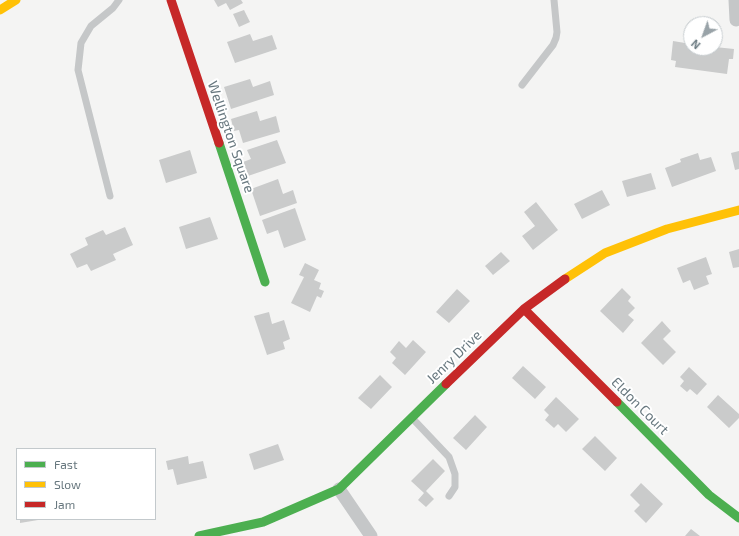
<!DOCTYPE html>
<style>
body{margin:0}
#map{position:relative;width:739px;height:536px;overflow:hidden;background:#f4f4f3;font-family:"Exo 2",sans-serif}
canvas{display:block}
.legend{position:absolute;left:16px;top:448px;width:140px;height:72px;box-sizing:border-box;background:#fff;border:1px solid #c3c9cc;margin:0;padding:5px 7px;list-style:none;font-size:12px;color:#68787f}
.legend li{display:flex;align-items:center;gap:8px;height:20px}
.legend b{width:20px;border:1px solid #c3c9cc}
.north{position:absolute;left:683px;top:16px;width:40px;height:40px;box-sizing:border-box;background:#fff;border:1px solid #c3c9cc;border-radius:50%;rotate:221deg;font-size:11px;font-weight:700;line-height:16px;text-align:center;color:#68787f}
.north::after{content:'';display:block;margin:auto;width:14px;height:18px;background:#99a3a8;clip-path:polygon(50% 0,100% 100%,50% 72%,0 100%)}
</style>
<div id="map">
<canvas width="739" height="536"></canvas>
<ul class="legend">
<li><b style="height:5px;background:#4caf50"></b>Fast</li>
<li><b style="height:5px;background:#ffc107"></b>Slow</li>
<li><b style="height:5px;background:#c62828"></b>Jam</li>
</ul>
<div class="north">N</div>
</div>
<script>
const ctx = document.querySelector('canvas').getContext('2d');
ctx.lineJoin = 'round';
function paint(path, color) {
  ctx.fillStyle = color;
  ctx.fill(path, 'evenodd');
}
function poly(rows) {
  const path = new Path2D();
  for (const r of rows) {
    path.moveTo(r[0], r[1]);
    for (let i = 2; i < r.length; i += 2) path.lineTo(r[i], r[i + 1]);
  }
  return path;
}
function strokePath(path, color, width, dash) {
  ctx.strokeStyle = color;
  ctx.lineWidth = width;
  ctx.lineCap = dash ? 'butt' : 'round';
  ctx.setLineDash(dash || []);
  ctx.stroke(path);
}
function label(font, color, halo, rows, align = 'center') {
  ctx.font = font + ' "Exo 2",sans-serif';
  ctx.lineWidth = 4;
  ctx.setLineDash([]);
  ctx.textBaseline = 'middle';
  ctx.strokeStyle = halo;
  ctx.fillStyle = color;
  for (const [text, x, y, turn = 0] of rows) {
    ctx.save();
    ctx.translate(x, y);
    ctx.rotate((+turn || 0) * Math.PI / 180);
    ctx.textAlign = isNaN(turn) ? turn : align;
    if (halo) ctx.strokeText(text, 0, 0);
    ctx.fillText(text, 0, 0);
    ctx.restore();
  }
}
const building = poly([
 [214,0,241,0,243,3,230,10,226,3,218,7],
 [244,10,250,22,239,27,233,14],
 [250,34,253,41,272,35,277,49,235,63,227,42],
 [673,41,691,44,691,48,715,48,715,47,734,49,733,59,729,59,727,74,675,67,676,61,671,60],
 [250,79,253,87,270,81,274,95,231,109,224,87],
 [257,111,260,121,276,116,280,132,243,143,239,130,234,131,231,119],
 [277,140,286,163,248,176,243,162,251,159,247,150],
 [190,150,197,173,166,183,159,160],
 [739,151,739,169,735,170,731,153],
 [698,153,700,160,711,157,716,171,672,187,665,168,681,162,680,159],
 [651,173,656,189,627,197,622,181],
 [278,179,283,194,293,190,297,203,260,216,251,189],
 [602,190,610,205,582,219,574,204],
 [536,202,558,230,533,250,522,236,535,226,524,212],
 [295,208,306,240,284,248,278,230,267,234,262,220],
 [210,217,218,239,186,249,179,227],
 [125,227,133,245,113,254,116,260,91,271,87,264,77,268,70,254,88,245,85,238,103,230,106,235],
 [739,249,739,267,733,268,729,252],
 [501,252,510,261,493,275,485,266],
 [706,257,712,274,706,276,709,284,694,290,690,280,683,283,677,268],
 [305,263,319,270,314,280,321,283,319,289,324,291,321,298,317,296,310,312,291,303,304,277,299,275],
 [622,288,631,297,628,301,635,308,628,315,634,320,623,333,600,311],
 [457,289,470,301,449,323,436,312],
 [269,312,272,324,284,320,290,339,283,342,285,349,267,355,254,316],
 [662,321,671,331,663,339,676,352,663,365,641,343],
 [413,340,426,352,405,375,392,363,396,358,390,352,399,341,406,348],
 [523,366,546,387,535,399,512,378],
 [689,367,707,384,697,395,690,389,687,392,680,386,684,381,680,377],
 [380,375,392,387,371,409,358,398],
 [718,395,739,414,739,418,729,428,707,407],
 [556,397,579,419,566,432,558,424,554,428,545,420,549,415,544,410],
 [475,415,487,427,466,450,453,438],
 [595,436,617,458,605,471,582,449],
 [278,444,284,460,254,470,249,454],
 [188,456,189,464,203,461,207,478,177,485,173,469,168,470,166,461],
 [433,459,445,471,426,491,434,499,426,507,418,500,424,493,411,481],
 [641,483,663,504,646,523,634,511,640,505,630,495],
 [20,519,38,519,38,520,20,523],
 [691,529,700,536,685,536]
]);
const lane = poly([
 [522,85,553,45,556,38,557,32,554,0],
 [110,196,78,70,81,43,91,26,113,8,119,0],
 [413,419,449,457,455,474,455,487,449,496]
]);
const street = poly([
 [735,0,736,20],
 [339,489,371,536]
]);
const fast = poly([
 [219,143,265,282],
 [617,402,709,495,739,518],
 [199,536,263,522,339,489,446,384]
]);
const slow = poly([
 [0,10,16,0],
 [565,279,605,253,667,229,739,210]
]);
const jam = poly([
 [171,0,219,143],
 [524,309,617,402],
 [446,384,524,309,565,279]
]);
const streetNames = [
 ["Wellington Square",231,137,71],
 ["Jenry Drive",454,357,-44],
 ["Eldon Court",640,406,45]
];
paint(building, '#cacbcb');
strokePath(lane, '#c5c7c8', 7);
strokePath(street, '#c5c7c8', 13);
strokePath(fast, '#4caf50', 9);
strokePath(slow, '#ffc107', 9);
strokePath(jam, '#c62828', 9);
label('14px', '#68787f', '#fff', streetNames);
</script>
